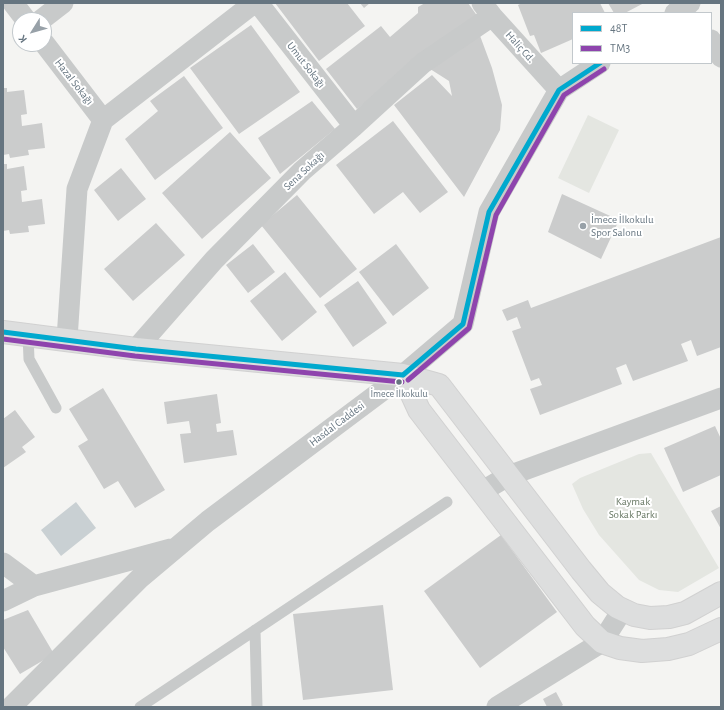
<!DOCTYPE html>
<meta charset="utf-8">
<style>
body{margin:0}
#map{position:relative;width:724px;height:710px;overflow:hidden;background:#f4f4f2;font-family:"Alegreya Sans",sans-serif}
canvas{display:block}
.frame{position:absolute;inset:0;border:4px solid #667580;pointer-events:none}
.legend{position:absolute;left:572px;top:12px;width:140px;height:52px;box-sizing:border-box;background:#fff;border:1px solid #c2c8cc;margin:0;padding:5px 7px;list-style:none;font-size:12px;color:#667580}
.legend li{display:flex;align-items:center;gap:8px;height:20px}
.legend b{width:20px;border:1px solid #c2c8cc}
.north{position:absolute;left:12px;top:12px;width:40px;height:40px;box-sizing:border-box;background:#fff;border:1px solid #c2c8cc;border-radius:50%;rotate:233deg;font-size:11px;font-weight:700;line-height:16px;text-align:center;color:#667580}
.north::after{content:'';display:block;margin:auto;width:14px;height:18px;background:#98a1a8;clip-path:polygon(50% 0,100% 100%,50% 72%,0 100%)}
</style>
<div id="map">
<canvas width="724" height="710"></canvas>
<div class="frame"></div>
<ul class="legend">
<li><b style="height:5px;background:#00a9ce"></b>48T</li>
<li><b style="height:5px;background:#8e44ad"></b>TM3</li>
</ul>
<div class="north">K</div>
</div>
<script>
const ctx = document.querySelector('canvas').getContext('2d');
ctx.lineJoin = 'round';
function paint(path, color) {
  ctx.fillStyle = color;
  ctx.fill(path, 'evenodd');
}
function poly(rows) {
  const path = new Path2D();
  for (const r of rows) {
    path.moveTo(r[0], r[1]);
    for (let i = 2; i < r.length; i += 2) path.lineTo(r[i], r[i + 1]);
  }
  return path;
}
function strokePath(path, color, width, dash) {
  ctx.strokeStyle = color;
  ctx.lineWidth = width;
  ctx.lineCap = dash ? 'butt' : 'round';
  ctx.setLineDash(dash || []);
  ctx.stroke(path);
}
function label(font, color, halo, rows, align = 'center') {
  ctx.font = font + ' "Alegreya Sans",sans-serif';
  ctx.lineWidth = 4;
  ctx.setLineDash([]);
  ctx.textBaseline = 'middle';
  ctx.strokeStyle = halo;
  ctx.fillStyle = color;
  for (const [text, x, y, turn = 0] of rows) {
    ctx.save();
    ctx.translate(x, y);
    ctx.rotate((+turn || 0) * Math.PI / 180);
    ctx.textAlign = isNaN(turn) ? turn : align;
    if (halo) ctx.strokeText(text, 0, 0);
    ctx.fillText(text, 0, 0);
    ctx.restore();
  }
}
const green = poly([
 [588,115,619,130,589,193,558,178],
 [651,453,719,568,678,592,659,590,639,580,599,535,583,509,572,484,580,478,639,454]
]);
const water = poly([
 [76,502,96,528,61,556,41,530]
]);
const building = poly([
 [275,3,347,3,365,26,319,61],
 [360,3,370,3,364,8],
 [425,3,468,3,478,17,357,109,326,69,381,26,390,37,418,13,418,7],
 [522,3,600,3,605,13,573,13,573,39,541,53,534,35,530,36,518,5],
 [608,3,644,3,625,13,614,13],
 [251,25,300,92,239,134,190,68],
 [479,33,492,68,502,105,500,130,464,197,394,105,432,75,452,96,449,81,427,67],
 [184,76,223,128,155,180,125,139,158,111,150,101],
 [3,88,7,88,7,92,24,90,27,114,21,115,22,126,42,123,45,148,28,150,29,155,10,158,9,154,3,155],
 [312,101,335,129,280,174,258,138],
 [393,121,448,192,420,213,403,192,374,214,336,165],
 [230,132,271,178,202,239,162,193],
 [3,164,7,164,7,169,24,166,27,190,21,191,22,202,42,199,45,224,28,226,29,232,10,234,9,230,3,231],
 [121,168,146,199,118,221,94,190],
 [562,194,619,220,601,259,548,232],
 [297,195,357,269,320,298,261,225],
 [156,223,185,255,133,301,104,269],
 [721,237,721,347,697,356,691,340,681,344,688,361,633,381,626,364,616,368,622,384,540,415,530,389,542,385,539,378,531,381,512,331,521,328,517,317,507,321,502,310,528,300,531,308],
 [253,244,275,272,248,293,226,265],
 [396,244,429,288,393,316,359,272],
 [285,272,317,312,282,341,250,301],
 [358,281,387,323,353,347,324,305],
 [103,388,165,490,135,508,118,481,104,489,78,446,88,440,69,409],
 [217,394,221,423,216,424,217,432,233,430,237,455,184,463,180,434,191,433,189,421,167,424,164,402],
 [15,410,35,437,22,447,26,452,3,468,3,419],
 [715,426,721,439,721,475,683,492,664,448],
 [721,506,721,529,711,511],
 [501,535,557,612,480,668,424,591],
 [383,605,393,690,303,700,293,614],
 [28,610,54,654,20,674,3,647,3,620],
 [556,692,563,705,560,707,547,707,543,699]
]);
const lane = poly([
 [28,335,29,359,56,408],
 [255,630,257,707],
 [140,707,447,502]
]);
const street = poly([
 [13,3,26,20],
 [258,3,354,126],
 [482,3,492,16,559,90],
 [675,13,690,3],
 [41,20,63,3],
 [711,40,721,57],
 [44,43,103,120],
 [67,339,77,189,103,120,254,3],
 [136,349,214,260,302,171,354,126,423,63,492,16],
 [481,492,508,476,721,398],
 [3,563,34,586],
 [3,601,34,586,171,549],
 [11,707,139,579,208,521,403,375,463,324,489,212,559,90,600,63],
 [497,707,602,642,623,609]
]);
const secondary = poly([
 [3,332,136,349,403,375,439,385,581,570,600,593,617,607,634,615,650,618,669,617,685,613,721,593],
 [403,375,419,410,585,626,602,642,620,648,642,651,668,649,689,644,721,629]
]);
const bus1 = poly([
 [3,332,136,349,403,375],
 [403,375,463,324,489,212,559,90,600,63]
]);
const bus2 = poly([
 [3,339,135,356,402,382],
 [408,380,469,328,496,215,564,95,604,69]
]);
const markers = [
 [583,226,4,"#98a1a8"],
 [399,382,3.5,"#667580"]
];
const busNames = [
 ["İmece İlkokulu",399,394]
];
const streetNames = [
 ["Haliç Cd.",520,47,48],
 ["Umut Sokağı",306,65,52],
 ["Hazal Sokağı",74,82,52],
 ["Sena Sokağı",304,171,-43],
 ["Hasdal Caddesi",337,424,-37]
];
const poiNames = [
 ["İmece İlkokulu",591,220],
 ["Spor Salonu",591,233]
];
const parkNames = [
 ["Kaymak",633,502],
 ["Sokak Parkı",633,515]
];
paint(green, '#e4e6e1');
paint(water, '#c9d0d3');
paint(building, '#cbcccc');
strokePath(secondary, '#d1d1d1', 24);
strokePath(lane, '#c8caca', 11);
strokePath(street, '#c8caca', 21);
strokePath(secondary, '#dddede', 22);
strokePath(bus1, '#00a9ce', 5);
strokePath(bus2, '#8e44ad', 5);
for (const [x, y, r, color] of markers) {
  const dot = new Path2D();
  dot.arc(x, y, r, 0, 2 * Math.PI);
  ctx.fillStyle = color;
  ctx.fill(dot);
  strokePath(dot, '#fff', 1.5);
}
label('10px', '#667580', '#fff', busNames);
label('11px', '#667580', '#fff', streetNames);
label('11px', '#667580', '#fff', poiNames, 'left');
label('11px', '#687864', '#fff', parkNames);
</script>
